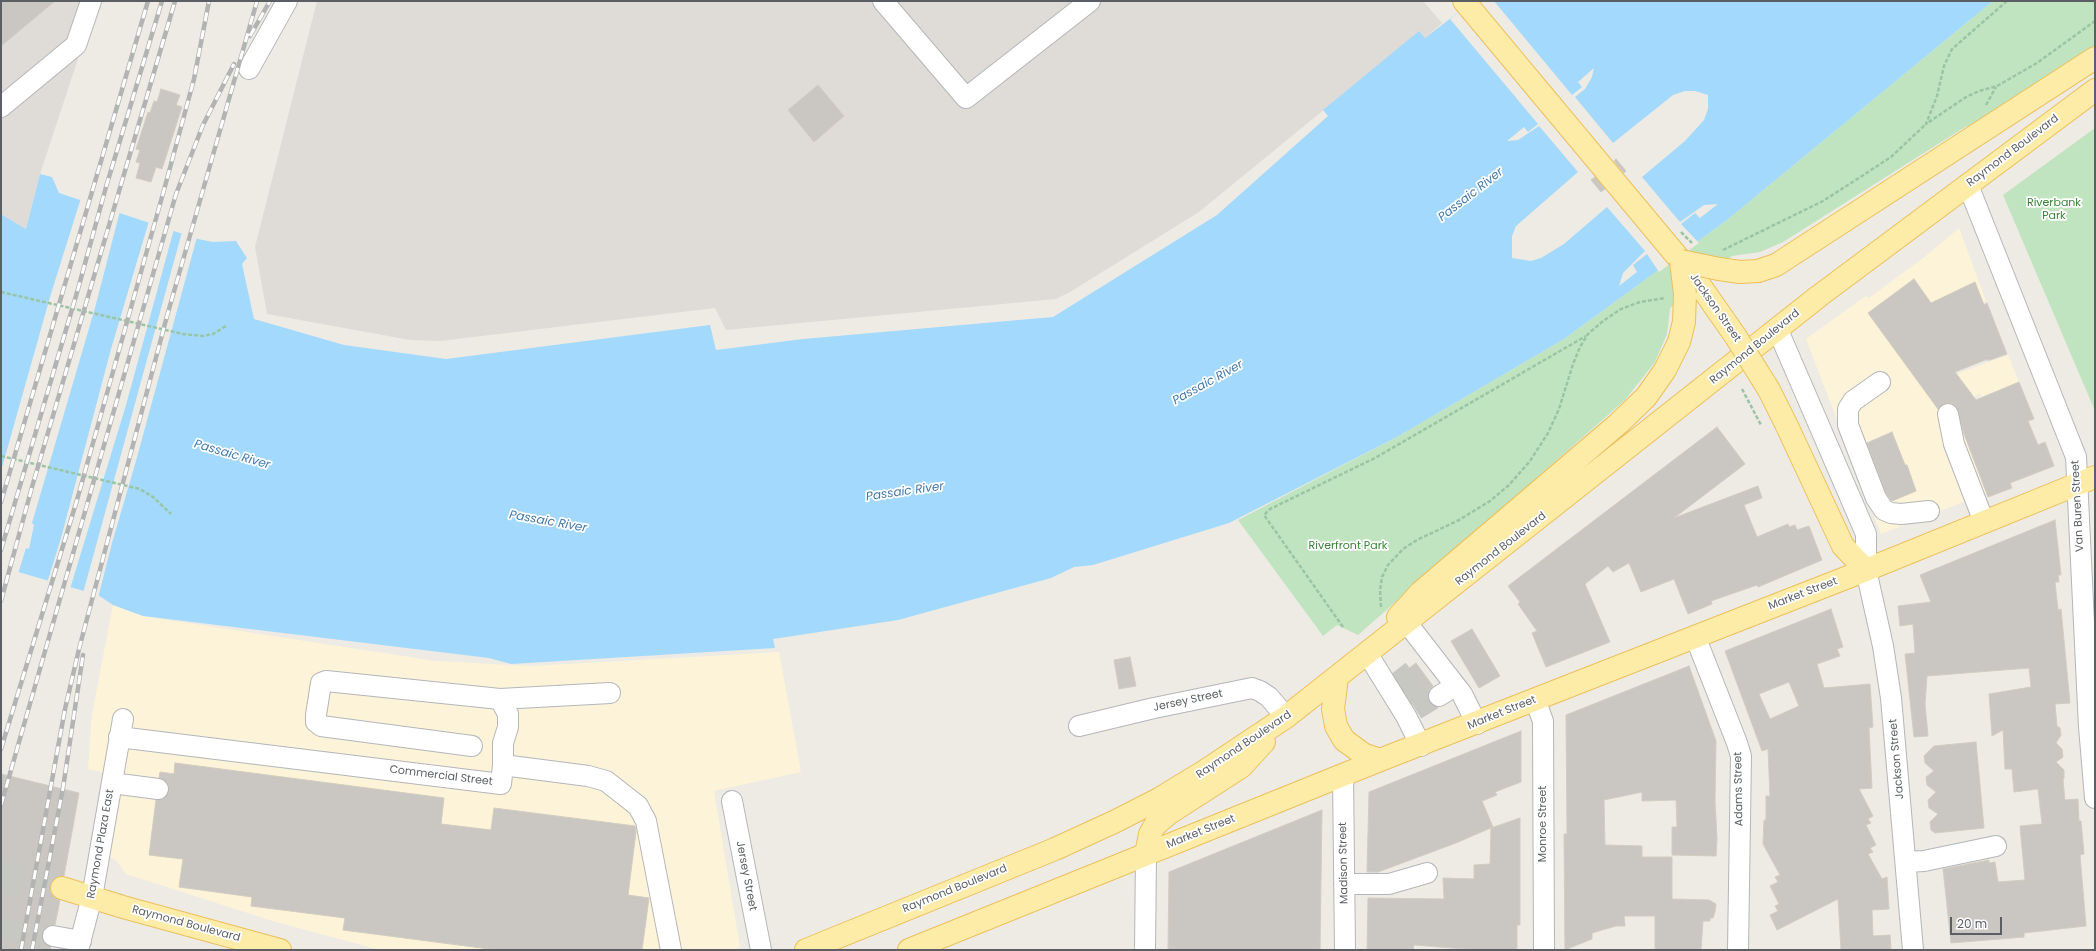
<!DOCTYPE html>
<style>
body{margin:0}
#map{position:relative;width:2096px;height:951px;overflow:hidden;background:#edebe3;font-family:Poppins,sans-serif}
canvas{display:block}
.frame{position:absolute;inset:0;border:2px solid #5b5f63;pointer-events:none}
.scale{position:absolute;left:1950px;top:917px;width:52px;height:18px;box-sizing:border-box;border:2px solid #5b5f63;border-top:0;padding-left:5px;font-size:12px;line-height:14px;white-space:nowrap;color:#5b5f63;-webkit-text-stroke:3px #fff;paint-order:stroke}
</style>
<div id="map">
<canvas width="2096" height="951"></canvas>
<div class="frame"></div>
<div class="scale">20 m</div>
</div>
<script>
const ctx = document.querySelector('canvas').getContext('2d');
ctx.lineJoin = 'round';
function paint(path, color) {
  ctx.fillStyle = color;
  ctx.fill(path, 'evenodd');
}
function poly(rows) {
  const path = new Path2D();
  for (const r of rows) {
    path.moveTo(r[0], r[1]);
    for (let i = 2; i < r.length; i += 2) path.lineTo(r[i], r[i + 1]);
  }
  return path;
}
function strokePath(path, color, width, dash) {
  ctx.strokeStyle = color;
  ctx.lineWidth = width;
  ctx.lineCap = dash ? 'butt' : 'round';
  ctx.setLineDash(dash || []);
  ctx.stroke(path);
}
function label(font, color, halo, rows, align = 'center') {
  ctx.font = font + ' Poppins,sans-serif';
  ctx.lineWidth = 3.5;
  ctx.setLineDash([]);
  ctx.textBaseline = 'middle';
  ctx.strokeStyle = halo;
  ctx.fillStyle = color;
  for (const [text, x, y, turn = 0] of rows) {
    ctx.save();
    ctx.translate(x, y);
    ctx.rotate((+turn || 0) * Math.PI / 180);
    ctx.textAlign = isNaN(turn) ? turn : align;
    if (halo) ctx.strokeText(text, 0, 0);
    ctx.fillText(text, 0, 0);
    ctx.restore();
  }
}
const commercial = poly([
 [1959,228,1986,301,1954,319,1938,347,1957,374,2008,355,2019,382,1981,397,1980,393,1954,410,1960,420,1959,421,1987,493,1881,534,1806,339,1866,296,1869,298,1923,258],
 [113,605,143,616,436,661,532,666,779,652,801,772,714,791,740,947,734,950,380,950,276,922,126,874,116,860,107,856,118,776,88,769,92,714]
]);
const industrial = poly([
 [1,1,97,1,40,174,26,229,1,214],
 [317,1,1423,1,1442,23,1425,38,1419,32,1199,212,1070,292,1056,299,726,330,715,308,440,341,410,340,267,314,255,247]
]);
const green = poly([
 [1993,1,2095,1,2095,48,1976,124,1965,127,1783,242,1760,252,1732,256,1670,308,1667,334,1655,362,1625,400,1358,635,1337,625,1323,636,1238,520,1397,437,1564,339,1727,220],
 [2095,128,2095,411,2003,195]
]);
const water = poly([
 [1473,1,1993,1,1727,220,1564,339,1397,437,1229,523,1093,565,1074,567,1051,578,898,620,773,639,775,648,511,664,489,658,143,616,113,605,98,595,1,567,1,214,26,229,40,174,52,177,59,193,198,239,213,242,236,241,247,258,242,264,254,319,344,345,446,359,710,325,716,350,803,339,1053,317,1217,215,1328,116,1323,110,1419,31,1425,38]
]);
const pier = poly([
 [1473,1,1494,1,1572,95,1582,87,1578,82,1594,68,1592,77,1585,89,1575,97,1613,143,1673,95,1685,91,1695,91,1708,95,1708,109,1704,120,1685,141,1642,177,1680,222,1704,205,1718,204,1700,218,1695,213,1681,224,1699,243,1659,272,1647,254,1633,265,1637,272,1619,286,1623,273,1645,251,1607,207,1564,244,1541,258,1531,261,1512,258,1512,236,1516,226,1578,172,1539,126,1518,140,1507,141,1524,127,1528,132,1538,124,1450,19],
 [81,198,120,211,95,308,32,523,34,525,29,549,26,548,18,574,1,569,1,471,50,297],
 [149,221,174,229,126,405,70,589,47,583,61,538,111,349],
 [182,232,197,237,136,461,112,543,98,598,83,593]
]);
const building = poly([
 [1,1,55,1,1,46,1,1],
 [818,85,844,116,814,142,788,110,818,85],
 [161,89,180,95,176,105,182,107,162,169,156,167,151,182,136,178,140,163,136,162,140,150,136,149,148,112,150,113,154,101,157,102,161,89],
 [1616,159,1626,171,1624,173,1614,161,1616,159],
 [1595,177,1605,189,1601,192,1591,180,1595,177],
 [1914,279,1931,303,1975,282,1984,305,1987,303,2007,354,1990,360,1985,360,1955,372,1976,400,2019,382,2034,419,2028,421,2038,445,2045,442,2054,466,2010,483,2012,488,1988,497,1964,434,1957,407,1952,403,1946,403,1938,409,1868,313,1914,279],
 [1717,427,1745,464,1674,518,1758,486,1762,498,1744,505,1757,537,1788,524,1789,527,1795,525,1797,530,1809,526,1822,560,1758,587,1757,585,1711,601,1712,604,1688,614,1674,579,1641,592,1629,563,1613,572,1608,566,1585,584,1610,642,1546,667,1532,633,1537,631,1518,604,1520,602,1508,586,1717,427],
 [1892,432,1905,465,1907,465,1916,491,1892,501,1886,493,1867,443,1892,432],
 [2055,520,2061,575,2058,575,2059,582,2055,582,2058,610,2061,609,2070,703,2055,704,2057,726,2060,728,2061,735,2056,743,2062,749,2063,757,2056,762,2064,770,2064,778,2063,780,2065,800,2078,799,2079,821,2081,821,2084,854,2080,855,2086,926,2024,933,2024,937,1951,943,1943,869,1989,860,1989,863,1995,862,1998,882,2025,880,2020,826,2042,824,2038,789,2014,792,2012,769,2005,769,2003,730,1992,736,1989,694,2031,687,2029,668,1927,676,1925,704,1928,736,1914,737,1905,654,1915,653,1913,624,1900,626,1898,606,1931,602,1920,575,2055,520],
 [1831,609,1843,647,1837,649,1840,656,1817,664,1824,688,1870,684,1873,727,1869,728,1872,788,1859,789,1873,816,1868,819,1871,823,1866,825,1876,845,1870,848,1873,852,1868,854,1882,879,1887,877,1889,909,1872,910,1873,936,1890,935,1891,950,1841,950,1838,899,1777,930,1770,915,1778,911,1775,906,1779,904,1770,886,1778,882,1775,877,1780,875,1763,844,1764,820,1766,820,1766,796,1770,796,1768,749,1762,751,1725,651,1831,609],
 [1789,682,1799,706,1770,719,1759,694,1789,682],
 [1472,629,1500,676,1479,688,1451,641,1472,629],
 [1130,657,1136,686,1119,689,1114,660,1130,657],
 [1416,663,1433,686,1429,690,1428,697,1430,702,1437,707,1419,714,1396,678,1416,663],
 [1689,666,1716,741,1715,801,1717,838,1716,856,1672,855,1672,827,1677,827,1676,800,1642,801,1642,792,1604,800,1605,845,1642,846,1642,857,1672,857,1672,899,1709,900,1716,904,1715,912,1713,918,1710,918,1710,921,1703,921,1701,950,1655,950,1655,916,1624,916,1625,926,1616,926,1592,933,1592,939,1565,950,1564,834,1567,834,1566,715,1689,666],
 [1521,731,1521,782,1495,792,1497,795,1482,801,1493,827,1456,843,1378,872,1367,872,1369,792,1521,731],
 [1976,742,1984,828,1935,833,1931,830,1930,822,1938,814,1929,808,1928,800,1936,792,1927,785,1926,777,1934,771,1925,763,1924,756,1934,746,1976,742],
 [175,763,444,798,441,824,491,830,494,808,635,826,636,832,628,895,649,898,642,950,497,950,343,930,345,918,251,906,252,897,179,887,183,859,149,855,156,800,163,799,169,791,168,784,165,780,159,778,160,772,174,774,175,763],
 [1,774,79,793,64,876,54,879,50,885,50,891,53,896,60,900,55,925,49,925,42,934,42,940,51,947,50,950,1,950,1,774],
 [1322,810,1320,950,1168,950,1169,872,1322,810],
 [1520,818,1520,925,1517,925,1517,950,1478,950,1414,945,1413,950,1367,950,1368,898,1444,899,1443,878,1474,879,1474,865,1490,864,1491,828,1520,818]
]);
const minorTunnel = poly([
 [1396,683,1418,666],
 [1405,697,1429,681],
 [1416,710,1439,696],
 [1,927,53,936]
]);
const majorTunnel = poly([
 [1,866,62,888],
 [1,883,35,889]
]);
const path = poly([
 [2007,1,1952,49,1944,66,1937,96,1926,124,1966,97,1979,91,1997,86,2037,63,2095,21],
 [1986,105,1996,87],
 [1723,250,1823,201,1865,174,1891,157,1926,124],
 [1,292,183,334,203,336,213,334,226,326],
 [1742,389,1761,425],
 [1,456,140,489,153,497,171,514],
 [1381,607,1380,590,1382,577,1388,565,1403,549,1417,540,1459,520,1490,501,1509,485,1530,461,1548,433,1559,409,1573,364,1580,347,1588,334,1603,321,1621,309,1640,302,1665,298],
 [1343,627,1264,515,1270,509,1375,458,1586,336]
]);
const minor = poly([
 [883,1,966,98,1090,1],
 [249,69,287,1],
 [1,107,76,45,91,1],
 [1968,185,2076,457,2089,727,2095,798],
 [1777,328,1866,534,1866,570,1883,646,1891,698,1913,950],
 [1880,382,1853,401,1848,409,1848,425,1876,498,1884,510,1891,513,1901,514,1929,511],
 [1948,414,1954,444,1984,522],
 [1407,623,1462,694,1477,724],
 [1695,636,1737,743,1741,756,1738,950],
 [1367,653,1406,716,1421,746],
 [1439,696,1455,686],
 [500,699,508,714,508,727,503,743,503,765],
 [1535,700,1543,721,1544,950],
 [1079,726,1154,708,1252,688,1260,691,1269,697,1286,717],
 [119,737,501,784,503,765,588,776,606,781,638,806,646,821,671,950],
 [472,746,321,726,316,722,316,715,321,683,326,681,500,699,610,693],
 [1343,776,1345,950],
 [112,783,158,789],
 [732,801,761,950],
 [1906,862,1924,861,1996,846],
 [1344,884,1389,884,1427,873],
 [53,936,81,941],
 [78,950,92,897,123,719],
 [1145,950,1146,854]
]);
const major = poly([
 [1464,1,1681,261],
 [1719,269,1740,272,1758,271,1776,265,2095,58],
 [1699,284,1736,337],
 [1786,424,1843,546,1866,570],
 [1398,617,1421,592,1618,424,1646,397,1665,370,1679,342,1684,322,1685,294],
 [1337,678,1333,709,1336,726,1344,740,1363,754,1380,760],
 [1146,854,1150,834,1155,825,1168,814,1241,767,1264,742],
 [62,888,123,907,280,950],
 [806,950,1055,849,1116,821,1159,799,1205,771,1286,717,1819,296,2095,90],
 [909,950,1380,760,1866,570,2095,477]
]);
const rail = poly([
 [250,36,270,1],
 [1,502,148,1],
 [1,550,78,289,106,187,162,1],
 [1,601,32,487,175,1],
 [1,749,77,500,164,190,194,79,209,1],
 [1,805,176,194,203,125,234,64],
 [21,950,65,709,79,649,167,316,257,1],
 [32,950,63,788,83,655]
]);
const pathBridge = poly([
 [1681,232,1692,243]
]);
const majorBridge = poly([
 [1681,261,1719,269],
 [1681,261,1685,294],
 [1736,337,1769,390,1786,424]
]);
const streetNames = [
 ["Raymond Boulevard",2013,151,-37],
 ["Jackson Street",1715,308,55],
 ["Raymond Boulevard",1755,347,-39],
 ["Van Buren Street",2078,506,-93],
 ["Raymond Boulevard",1501,549,-38],
 ["Market Street",1803,594,-21],
 ["Jersey Street",1188,701,-12],
 ["Market Street",1502,713,-22],
 ["Raymond Boulevard",1244,745,-34],
 ["Jackson Street",1897,759,-95],
 ["Commercial Street",441,776,7],
 ["Adams Street",1739,789,-91],
 ["Monroe Street",1543,824,-90],
 ["Market Street",1201,832,-22],
 ["Raymond Plaza East",101,844,-80],
 ["Madison Street",1344,863,-91],
 ["Jersey Street",746,876,79],
 ["Raymond Boulevard",955,889,-22],
 ["Raymond Boulevard",186,924,15]
];
const parkNames = [
 ["Riverbank",2054,203],
 ["Park",2054,216],
 ["Riverfront Park",1348,546]
];
const waterNames = [
 ["Passaic River",1471,195,-38],
 ["Passaic River",1208,383,-29],
 ["Passaic River",232,455,16],
 ["Passaic River",905,492,-8],
 ["Passaic River",548,522,10]
];
paint(commercial, '#fdf3d8');
paint(industrial, '#dfdcd7');
paint(green, '#c1e4c0');
paint(water, '#a3d9fd');
paint(pier, '#edebe3');
paint(building, '#cac7c2');
strokePath(building, '#d2ccc1', 1);
strokePath(minorTunnel, '#c8c8c3', 20, [20, 10]);
strokePath(majorTunnel, '#c8c8c3', 22, [22, 11]);
strokePath(minor, '#b3b6ba', 22);
strokePath(major, '#edbf5c', 24);
strokePath(path, '#99c5a4', 2.5, [4, 2]);
strokePath(minor, '#fff', 20);
strokePath(major, '#fdeca8', 22);
strokePath(rail, '#b2b3b3', 4.5);
strokePath(rail, '#fff', 3, [9]);
strokePath(majorBridge, '#edbf5c', 24, []);
strokePath(pathBridge, '#99c5a4', 2.5, [4, 2]);
strokePath(majorBridge, '#fdeca8', 22);
label('11px', '#5b5f63', '#fff', streetNames);
label('11px', '#388539', '#fff', parkNames);
label('italic 12px', '#427aae', '#fff', waterNames);
</script>
